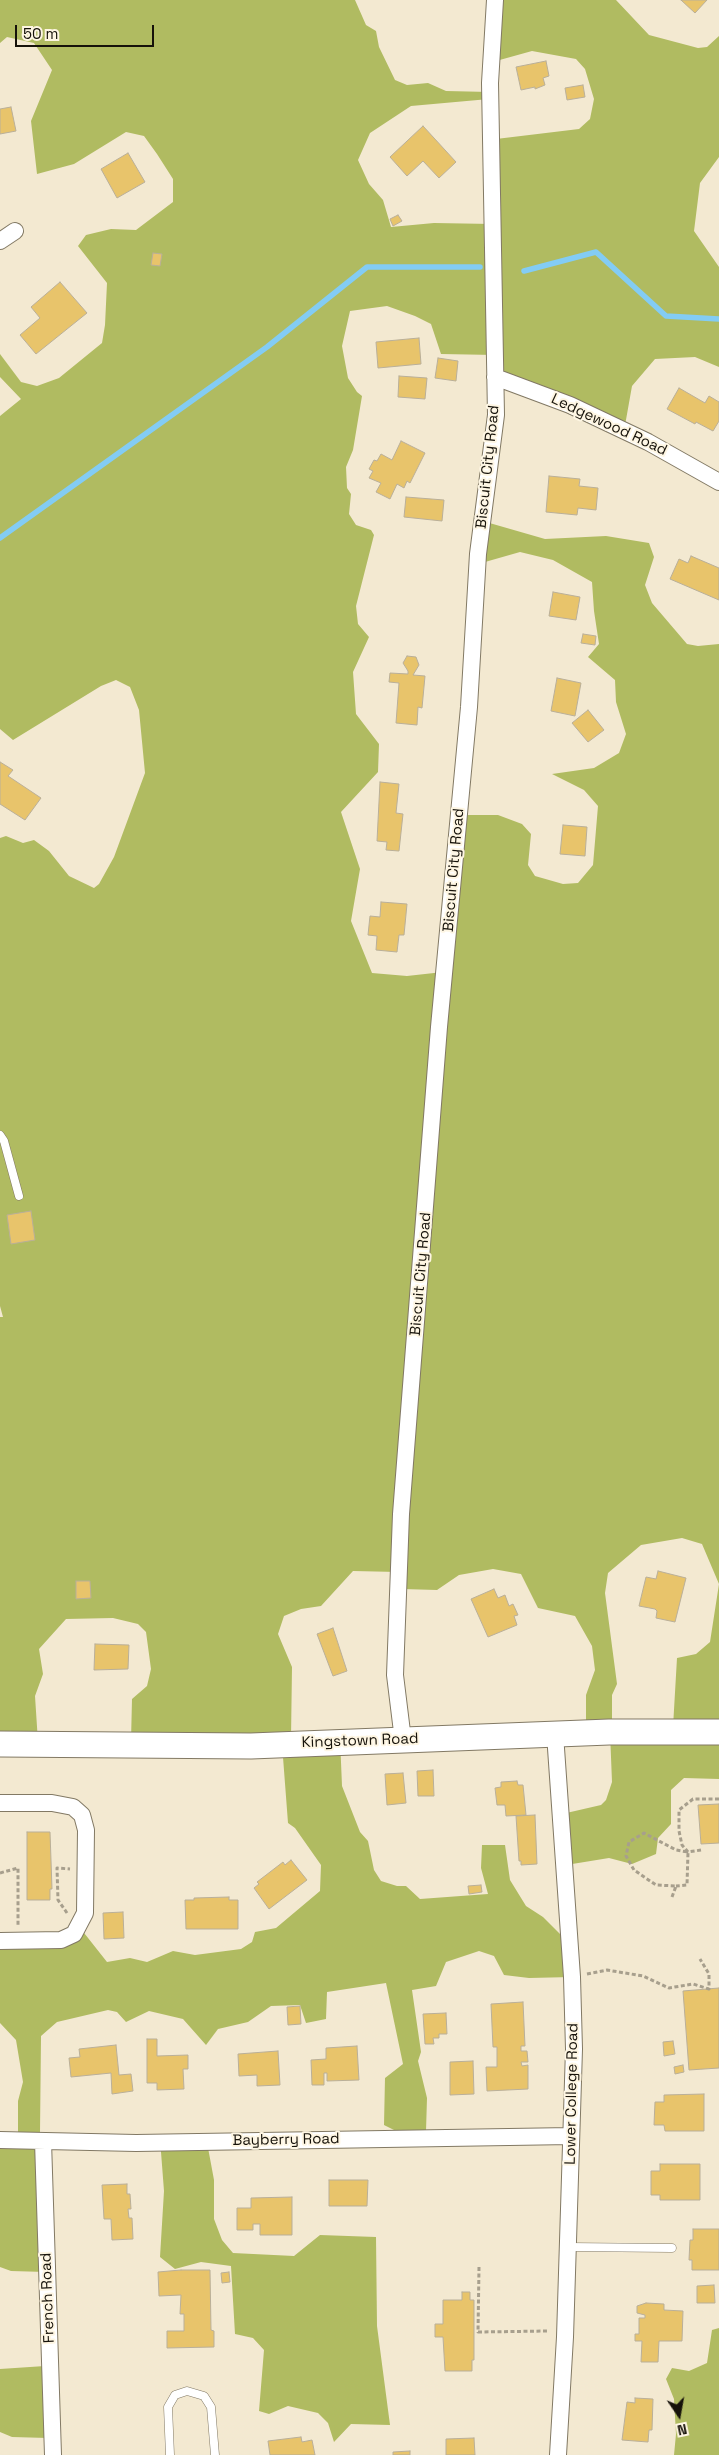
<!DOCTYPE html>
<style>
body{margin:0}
#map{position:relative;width:719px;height:2455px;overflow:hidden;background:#f3e9d1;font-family:"Space Grotesk",sans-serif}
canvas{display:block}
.north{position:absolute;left:654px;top:2390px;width:50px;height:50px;-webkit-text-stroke:4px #fef6e3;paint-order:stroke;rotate:168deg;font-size:14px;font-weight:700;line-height:20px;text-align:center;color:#16120a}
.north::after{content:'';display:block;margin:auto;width:18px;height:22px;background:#16120a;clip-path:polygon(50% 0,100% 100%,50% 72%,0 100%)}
.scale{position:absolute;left:15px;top:25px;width:139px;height:22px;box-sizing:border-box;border:2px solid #16120a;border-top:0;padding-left:6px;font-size:15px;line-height:18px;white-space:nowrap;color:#16120a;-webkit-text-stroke:4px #fef6e3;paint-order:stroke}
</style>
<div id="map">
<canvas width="719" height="2455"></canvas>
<div class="north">N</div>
<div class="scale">50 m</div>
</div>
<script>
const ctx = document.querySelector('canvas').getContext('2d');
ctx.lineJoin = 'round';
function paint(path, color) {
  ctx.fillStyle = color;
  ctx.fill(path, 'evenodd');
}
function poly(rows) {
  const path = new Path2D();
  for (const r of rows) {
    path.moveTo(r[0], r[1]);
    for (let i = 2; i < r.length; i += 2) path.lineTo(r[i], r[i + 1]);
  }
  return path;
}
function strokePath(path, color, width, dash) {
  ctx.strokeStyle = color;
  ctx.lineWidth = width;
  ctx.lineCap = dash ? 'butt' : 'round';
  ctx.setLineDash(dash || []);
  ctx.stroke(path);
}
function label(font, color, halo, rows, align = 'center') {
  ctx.font = font + ' "Space Grotesk",sans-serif';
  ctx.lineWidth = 4;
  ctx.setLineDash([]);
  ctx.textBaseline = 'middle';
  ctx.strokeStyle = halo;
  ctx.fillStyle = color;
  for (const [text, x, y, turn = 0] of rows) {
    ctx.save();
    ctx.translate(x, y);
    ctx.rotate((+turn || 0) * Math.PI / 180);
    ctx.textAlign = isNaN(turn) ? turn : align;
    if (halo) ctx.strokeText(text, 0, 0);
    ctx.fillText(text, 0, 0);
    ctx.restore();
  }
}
const forest = poly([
 [0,0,355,0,366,25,376,31,379,47,395,80,407,85,428,83,446,91,490,92,489,99,411,106,370,133,358,160,369,184,383,200,391,227,434,223,493,224,496,139,579,129,590,119,594,99,585,69,576,59,532,51,496,61,497,0,616,0,649,35,698,48,707,47,719,36,719,157,700,183,694,231,719,267,719,367,695,357,655,359,632,386,624,431,502,381,495,355,441,354,431,324,415,316,387,306,350,311,342,346,348,378,357,392,362,396,353,450,346,467,347,488,351,494,349,514,356,525,371,530,374,535,356,606,358,624,369,637,353,672,356,714,379,744,378,772,341,812,360,869,351,921,372,973,407,976,443,972,463,815,498,815,522,824,531,834,528,865,535,876,563,884,578,883,593,865,598,806,584,790,552,774,594,768,619,753,626,734,616,702,615,680,588,657,599,644,594,611,592,582,553,560,520,552,478,564,486,522,545,539,606,536,649,543,654,557,645,585,652,603,687,644,698,646,719,644,719,1779,684,1778,671,1790,671,1824,658,1838,656,1854,632,1864,609,1858,566,1865,562,1814,601,1805,606,1800,612,1782,610,1732,586,1729,586,1695,595,1670,592,1646,575,1616,538,1608,521,1574,493,1569,459,1575,437,1590,402,1589,398,1572,353,1571,321,1606,301,1609,284,1616,278,1634,292,1667,291,1738,340,1738,342,1786,360,1832,368,1841,374,1870,381,1881,397,1886,406,1886,420,1899,488,1894,481,1868,482,1845,505,1845,510,1880,526,1906,543,1917,569,1943,572,1977,529,1978,504,1975,494,1956,479,1951,446,1962,436,1986,412,1990,421,2052,418,2061,427,2098,426,2131,398,2132,384,2125,385,2078,403,2064,386,1983,327,1992,326,2019,306,2023,300,2005,271,2006,248,2022,218,2029,206,2045,183,2019,149,2011,126,2022,117,2012,108,2010,57,2022,41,2036,40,2132,46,2272,11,2271,0,2267,0,2134,18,2132,18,2101,23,2082,16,2040,0,2023,0,1940,57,1938,77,1924,107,1962,130,1958,147,1962,173,1951,195,1955,241,1949,252,1942,255,1932,276,1928,320,1891,321,1865,295,1828,288,1823,282,1744,131,1741,132,1699,147,1686,151,1669,146,1632,138,1624,113,1618,66,1619,39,1649,43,1674,35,1696,38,1742,0,1741,0,1317,3,1317,0,1306,0,838,6,836,23,843,34,840,49,851,69,876,94,888,99,884,114,857,145,773,139,710,130,687,116,680,101,686,13,740,0,729,0,416,21,399,0,377,0,354,21,382,37,386,59,378,102,343,105,325,107,283,78,246,86,235,111,229,136,230,173,202,173,179,157,154,144,136,126,132,74,164,37,174,31,121,52,70,34,43,7,37,0,43],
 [682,1538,702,1544,719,1584,710,1642,696,1654,677,1658,673,1727,612,1728,612,1695,617,1684,605,1593,608,1573,641,1545],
 [206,2137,214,2180,214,2219,222,2240,233,2253,294,2256,320,2235,376,2237,377,2326,390,2425,351,2424,334,2442,328,2423,318,2413,288,2406,269,2414,259,2411,264,2350,253,2338,235,2334,231,2266,201,2262,175,2269,160,2257,164,2191,160,2139],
 [719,2328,719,2455,674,2455,676,2434,674,2399,666,2379,672,2368,689,2371,707,2363,712,2330],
 [45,2366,48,2438,12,2437,0,2432,0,2369]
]);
const stream = poly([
 [524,271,596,252,666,316,719,319],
 [0,538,267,347,367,267,480,267]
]);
const building = poly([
 [681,0,707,0,695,13,681,0],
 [546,61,549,76,543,78,545,85,535,89,535,87,521,90,516,67,546,61],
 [583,85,585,97,567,100,565,88,583,85],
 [11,107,16,131,0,134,0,109,11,107],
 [423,126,456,162,439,178,423,161,407,176,390,157,423,126],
 [128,153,145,182,117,198,101,169,128,153],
 [398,215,402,221,393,226,390,219,398,215],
 [153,253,162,254,160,266,151,265,153,253],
 [60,282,87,313,36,354,20,335,40,318,31,307,60,282],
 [419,338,421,364,378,368,376,342,419,338],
 [438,358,458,361,456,381,435,378,438,358],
 [399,376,427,378,425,399,398,397,399,376],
 [679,388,705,403,709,396,719,402,719,421,713,431,696,422,695,424,667,409,679,388],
 [401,441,425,453,410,483,407,481,404,488,397,484,390,499,376,492,381,483,369,478,373,471,369,469,374,460,377,461,381,454,392,460,401,441],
 [549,476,580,479,579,486,598,488,596,510,578,508,577,515,546,512,549,476],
 [406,497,444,500,442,521,404,517,406,497],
 [691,556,719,568,719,600,670,579,679,559,688,563,691,556],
 [553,592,580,597,576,620,549,616,553,592],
 [583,634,596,636,595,645,581,643,583,634],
 [407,656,416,657,419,665,413,675,425,676,422,708,418,707,417,725,396,723,399,683,389,682,390,673,408,674,408,671,403,663,407,656],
 [557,678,581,683,575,716,551,711,557,678],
 [588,710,604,730,588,742,572,723,588,710],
 [0,762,13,770,8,776,41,798,25,820,0,804,0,762],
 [380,782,399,784,396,813,403,814,399,851,386,850,387,842,377,841,380,782],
 [563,825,587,827,585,856,560,854,563,825],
 [381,902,407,904,404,935,399,935,397,952,376,950,377,936,368,935,370,916,380,917,381,902],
 [31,1211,35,1240,11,1244,7,1215,31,1211],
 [658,1571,686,1578,675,1622,656,1618,657,1611,655,1609,639,1606,646,1577,656,1579,658,1571],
 [76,1581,90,1581,91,1598,76,1599,76,1581],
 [494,1589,498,1598,505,1595,509,1606,513,1604,518,1615,514,1616,517,1625,488,1637,471,1599,494,1589],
 [333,1628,347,1671,333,1676,317,1634,333,1628],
 [95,1644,129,1645,128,1669,94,1670,95,1644],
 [433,1770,434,1796,418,1796,417,1771,433,1770],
 [403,1773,406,1803,387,1805,385,1774,403,1773],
 [517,1781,518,1785,523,1785,526,1815,506,1816,505,1805,497,1805,495,1788,501,1787,501,1782,517,1781],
 [719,1804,719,1843,701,1844,698,1805,719,1804],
 [535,1815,537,1864,521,1865,521,1861,519,1861,516,1816,535,1815],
 [27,1832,50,1832,52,1889,50,1889,50,1900,27,1900,27,1832],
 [291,1860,307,1880,269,1909,254,1888,259,1884,257,1882,283,1862,285,1865,291,1860],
 [481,1885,482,1892,469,1894,468,1886,481,1885],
 [229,1897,229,1900,238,1900,238,1929,186,1929,185,1900,194,1900,194,1898,229,1897],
 [123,1912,124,1938,104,1939,103,1913,123,1912],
 [719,1988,719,2068,689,2070,683,1991,719,1988],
 [523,2002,525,2046,521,2046,521,2051,527,2051,528,2062,521,2062,522,2066,528,2065,528,2089,487,2091,486,2067,497,2067,497,2047,493,2047,491,2004,523,2002],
 [300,2006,301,2024,288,2025,287,2007,300,2006],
 [446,2013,447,2034,439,2034,439,2038,433,2038,434,2044,425,2044,423,2014,446,2013],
 [147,2039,157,2039,157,2056,188,2055,188,2069,183,2069,184,2089,157,2090,157,2083,147,2083,147,2039],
 [673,2041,675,2054,664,2056,663,2042,673,2041],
 [116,2045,119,2075,131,2074,133,2091,112,2094,111,2073,71,2077,69,2058,80,2057,79,2049,116,2045],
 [357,2046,359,2080,327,2081,327,2073,324,2073,324,2085,312,2085,311,2060,326,2059,326,2048,357,2046],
 [278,2051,280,2085,257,2086,257,2075,239,2076,238,2054,278,2051],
 [473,2061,474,2094,450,2095,450,2062,473,2061],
 [683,2065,684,2072,675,2074,674,2067,683,2065],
 [704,2094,704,2131,665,2131,664,2125,654,2125,655,2102,664,2102,664,2095,704,2094],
 [660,2164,700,2164,700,2200,660,2200,660,2195,651,2195,651,2171,660,2171,660,2164],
 [329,2180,368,2180,367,2206,329,2206,329,2180],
 [127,2184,127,2194,130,2194,131,2209,128,2209,129,2218,132,2218,133,2239,112,2240,111,2219,104,2219,102,2185,127,2184],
 [292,2197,292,2235,260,2235,260,2224,253,2224,253,2230,237,2230,237,2208,251,2208,251,2198,292,2197],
 [693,2229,719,2229,719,2270,692,2270,692,2260,689,2260,690,2240,693,2240,693,2229],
 [181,2270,210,2270,211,2330,214,2331,214,2347,167,2348,167,2331,184,2331,184,2314,180,2314,181,2295,159,2296,158,2272,181,2270],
 [229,2272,230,2282,222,2283,221,2273,229,2272],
 [714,2285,715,2303,697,2303,697,2286,714,2285],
 [462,2292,470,2292,470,2300,474,2300,474,2360,472,2360,472,2371,445,2371,443,2337,435,2337,435,2324,443,2324,443,2300,462,2300,462,2292],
 [646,2303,664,2304,664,2310,683,2311,682,2341,659,2341,658,2362,641,2362,642,2341,635,2341,635,2334,639,2334,639,2318,645,2318,645,2315,637,2313,637,2306,646,2303],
 [635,2398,653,2399,652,2430,649,2430,648,2442,622,2440,627,2402,635,2403,635,2398],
 [301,2437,302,2442,312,2440,315,2455,270,2455,268,2441,301,2437],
 [474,2438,475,2455,446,2455,446,2439,474,2438],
 [410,2451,410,2455,393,2455,393,2452,410,2451]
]);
const path = poly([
 [701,1850,688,1852,682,1845,679,1831,679,1810,693,1799,719,1799],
 [0,1873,18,1868,18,1925],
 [672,1897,676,1886,656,1885,634,1870,626,1856,629,1842,644,1833,676,1850,688,1852,687,1885,676,1886],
 [67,1913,58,1900,57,1868,70,1869],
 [587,1974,607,1970,643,1976,669,1988,693,1984,709,1989,709,1974,700,1959],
 [479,2267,478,2332,548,2331]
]);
const service = poly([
 [0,1135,4,1141,19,1196],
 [568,2247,672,2248],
 [170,2455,168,2407,175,2395,187,2391,204,2396,211,2407,215,2455]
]);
const minor = poly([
 [0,241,15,231],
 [495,377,570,405,648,442,719,482],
 [555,1734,572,1977,574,2049,565,2337,558,2455],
 [403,1740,395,1675,401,1514,439,1027,469,707,478,554,496,415,490,83,495,0],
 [0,1803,52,1803,73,1807,82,1815,86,1830,85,1913,74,1934,61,1940,0,1941],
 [0,2140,136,2143,571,2136],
 [43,2141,53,2455]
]);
const primary = poly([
 [0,1744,251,1746,609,1732,719,1732]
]);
const streetNames = [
 ["Ledgewood Road",609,425,25],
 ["Biscuit City Road",488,467,-84],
 ["Biscuit City Road",454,870,-85],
 ["Biscuit City Road",421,1274,-85],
 ["Kingstown Road",360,1741,-2],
 ["Lower College Road",572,2094,-89],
 ["Bayberry Road",286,2140,-1],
 ["French Road",48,2298,-92]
];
paint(forest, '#b0bb61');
strokePath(stream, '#83ccf4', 5.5);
paint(building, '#e8c46b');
strokePath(building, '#b9af99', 1);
strokePath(service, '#827964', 9);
strokePath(minor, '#827964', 18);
strokePath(primary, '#827964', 27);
strokePath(path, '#a79f8d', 3, [4, 2.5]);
strokePath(service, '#fff', 8);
strokePath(minor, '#fff', 16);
strokePath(primary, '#fff', 25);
label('15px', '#16120a', '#fef6e3', streetNames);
</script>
